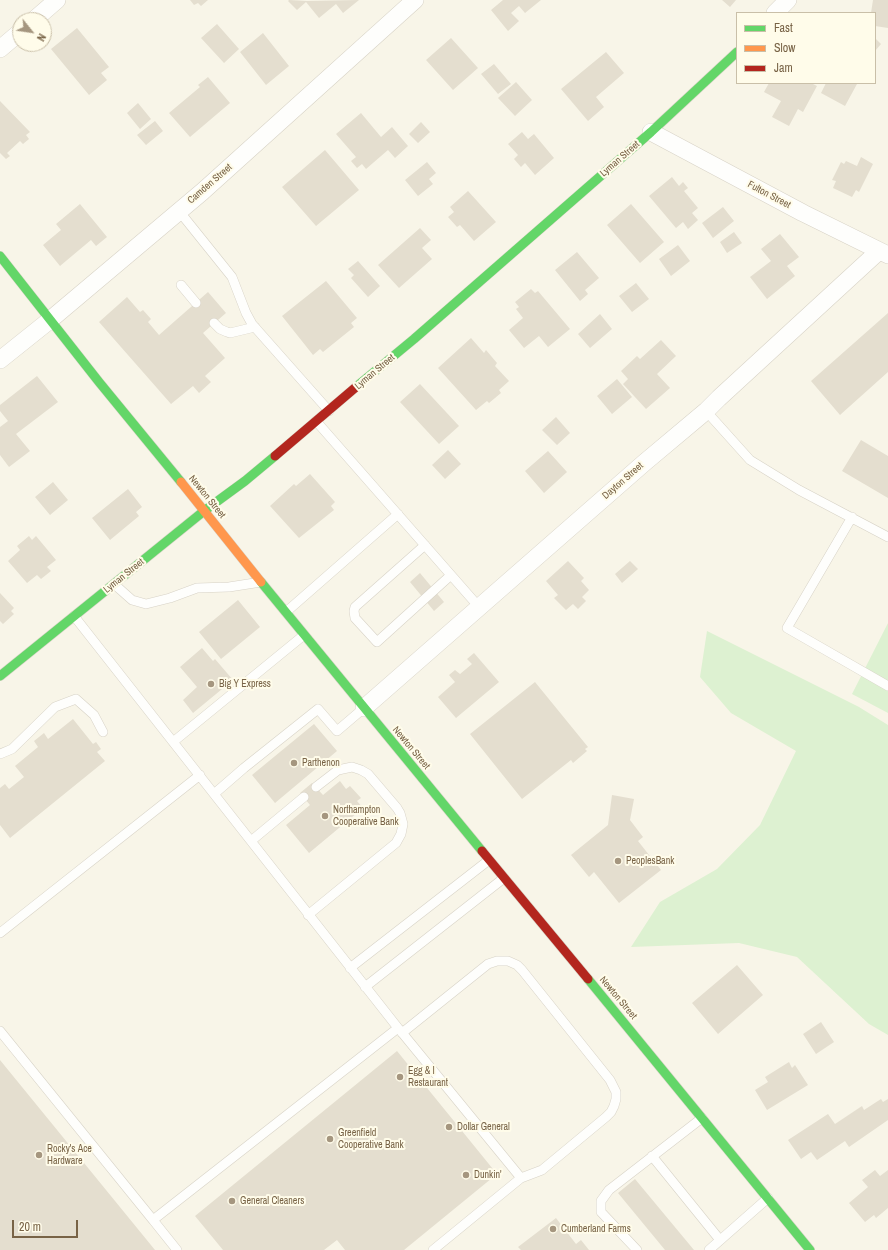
<!DOCTYPE html>
<style>
body{margin:0}
#map{position:relative;width:888px;height:1250px;overflow:hidden;background:#f8f5e8;font-family:"Archivo Narrow",sans-serif}
canvas{display:block}
.legend{position:absolute;left:736px;top:12px;width:140px;height:72px;box-sizing:border-box;background:#fffcea;border:1px solid #c9bfa8;margin:0;padding:5px 7px;list-style:none;font-size:12px;color:#786346}
.legend li{display:flex;align-items:center;gap:8px;height:20px}
.legend b{width:20px;border:1px solid #c9bfa8}
.north{position:absolute;left:12px;top:12px;width:40px;height:40px;box-sizing:border-box;background:#fffcea;border:1px solid #c9bfa8;border-radius:50%;rotate:120deg;font-size:11px;font-weight:700;line-height:16px;text-align:center;color:#786346}
.north::after{content:'';display:block;margin:auto;width:14px;height:18px;background:#a5967f;clip-path:polygon(50% 0,100% 100%,50% 72%,0 100%)}
.scale{position:absolute;left:12px;top:1220px;width:66px;height:18px;box-sizing:border-box;border:2px solid #786346;border-top:0;padding-left:5px;font-size:12px;line-height:14px;white-space:nowrap;color:#786346;-webkit-text-stroke:3px #fffcea;paint-order:stroke}
</style>
<div id="map">
<canvas width="888" height="1250"></canvas>
<ul class="legend">
<li><b style="height:5px;background:#63d668"></b>Fast</li>
<li><b style="height:5px;background:#ff974d"></b>Slow</li>
<li><b style="height:5px;background:#b3261e"></b>Jam</li>
</ul>
<div class="north">N</div>
<div class="scale">20 m</div>
</div>
<script>
const ctx = document.querySelector('canvas').getContext('2d');
ctx.lineJoin = 'round';
function paint(path, color) {
  ctx.fillStyle = color;
  ctx.fill(path, 'evenodd');
}
function poly(rows) {
  const path = new Path2D();
  for (const r of rows) {
    path.moveTo(r[0], r[1]);
    for (let i = 2; i < r.length; i += 2) path.lineTo(r[i], r[i + 1]);
  }
  return path;
}
function strokePath(path, color, width, dash) {
  ctx.strokeStyle = color;
  ctx.lineWidth = width;
  ctx.lineCap = dash ? 'butt' : 'round';
  ctx.setLineDash(dash || []);
  ctx.stroke(path);
}
function label(font, color, halo, rows, align = 'center') {
  ctx.font = font + ' "Archivo Narrow",sans-serif';
  ctx.lineWidth = 4;
  ctx.setLineDash([]);
  ctx.textBaseline = 'middle';
  ctx.strokeStyle = halo;
  ctx.fillStyle = color;
  for (const [text, x, y, turn = 0] of rows) {
    ctx.save();
    ctx.translate(x, y);
    ctx.rotate((+turn || 0) * Math.PI / 180);
    ctx.textAlign = isNaN(turn) ? turn : align;
    if (halo) ctx.strokeText(text, 0, 0);
    ctx.fillText(text, 0, 0);
    ctx.restore();
  }
}
const green = poly([
 [888,623,888,713,852,694],
 [707,631,859,707,888,725,888,1035,869,1024,797,957,739,943,631,947,660,902,717,869,760,825,796,751,731,713,700,677]
]);
const building = poly([
 [190,0,208,0,201,6,198,3,194,5],
 [289,0,307,1,359,0,343,13,336,4,319,18,306,2,297,10,288,1],
 [503,0,541,0,525,13,519,6,511,13,519,21,508,31,491,10],
 [722,0,736,0,730,7],
 [873,0,888,0,888,28,875,26,875,13,871,13],
 [217,24,239,49,224,63,201,38],
 [77,28,109,67,101,73,107,80,89,95,51,49],
 [263,33,289,66,266,85,240,52],
 [451,38,478,68,453,90,426,60],
 [875,38,881,44,875,51],
 [606,52,624,73,596,97,604,107,588,121,561,89],
 [494,64,511,84,498,94,481,74],
 [208,77,230,103,190,137,169,113,200,87,198,85],
 [516,82,532,100,515,116,498,98],
 [769,83,811,83,817,86,803,112,798,109,789,126,772,117,781,101,764,92],
 [826,83,856,83,857,84,845,106,821,93],
 [0,101,30,132,26,135,29,139,23,144,20,141,7,153,10,156,6,159,0,153],
 [138,103,151,119,140,129,127,113],
 [361,113,381,137,392,127,408,146,395,158,388,150,366,169,362,164,357,168,351,161,356,157,336,134],
 [155,121,163,131,146,145,137,135],
 [421,122,430,132,418,143,409,134],
 [522,132,528,139,534,134,554,158,535,175,525,163,521,167,514,159,518,155,508,144],
 [325,150,359,190,316,226,282,187],
 [861,157,873,164,859,192,856,190,852,197,833,188,836,181,832,180,841,162,844,164,846,161,857,166],
 [427,162,436,173,429,179,433,184,418,196,405,180],
 [672,177,679,186,683,182,688,188,684,191,698,208,692,213,698,220,688,229,683,222,676,228,649,196],
 [468,191,496,222,474,241,460,225,457,227,448,217,454,212,450,207],
 [80,204,107,237,96,246,91,240,60,266,43,245,61,230,56,224],
 [631,204,664,242,640,263,607,225],
 [723,207,734,221,713,238,702,223],
 [420,228,431,240,422,248,432,259,399,288,378,265],
 [734,232,742,243,727,253,720,242],
 [780,234,799,257,787,266,795,276,767,299,750,277,771,261,761,249],
 [678,245,690,261,671,276,659,259],
 [577,252,599,278,585,290,588,294,580,301,555,270],
 [358,261,380,286,368,297,351,278,354,275,348,269],
 [326,281,357,318,351,323,354,327,323,352,320,349,313,355,282,316],
 [636,283,649,299,632,312,619,296],
 [531,289,535,293,538,291,570,329,548,347,539,336,524,348,509,330,523,318,516,309,519,307,515,302],
 [208,292,226,313,203,333,225,358,205,376,211,382,199,393,193,386,171,404,99,322,127,297,140,312,143,310,151,319,148,322,159,335],
 [888,313,888,372,840,415,811,381],
 [600,314,612,329,590,348,578,334],
 [471,338,484,353,486,350,497,363,495,366,509,381,499,390,501,393,489,403,487,401,476,410,438,368],
 [661,340,676,356,657,374,670,388,646,409,623,384,628,379,621,371,637,356,640,359],
 [37,376,58,402,16,434,30,451,9,467,0,455,0,427,8,421,0,411,0,405],
 [617,379,632,397,612,414,597,396],
 [420,384,459,426,439,444,400,402],
 [556,417,570,433,557,445,542,430],
 [861,440,888,456,888,498,842,471],
 [448,450,461,464,445,479,432,465],
 [548,451,567,472,544,493,525,471],
 [310,474,335,502,331,506,334,510,299,538,270,506,294,484,296,486],
 [53,482,68,500,50,515,35,497],
 [128,489,142,507,136,512,139,516,110,540,92,518],
 [29,536,32,540,36,536,56,560,47,567,51,571,41,579,37,575,27,583,8,561,20,550,17,546],
 [568,561,584,578,581,581,589,590,582,597,586,601,578,609,573,604,566,610,554,598,558,595,546,581],
 [630,561,638,569,622,583,615,574],
 [420,573,444,602,434,611,410,582],
 [0,593,14,608,11,611,14,614,3,624,0,621],
 [238,600,260,627,221,659,199,632],
 [202,648,213,661,215,659,233,680,193,713,183,700,197,687,180,667],
 [474,653,499,682,456,718,438,697,455,682,449,675,455,670,460,674,472,664,467,659],
 [535,682,588,747,585,749,587,751,573,763,571,760,522,799,470,734],
 [73,719,93,744,96,742,101,749,97,752,105,761,10,838,0,825,0,788,5,784,9,789,24,777,15,766,38,747,34,741,44,733,48,739],
 [314,724,337,751,275,803,252,775],
 [340,781,346,789,350,786,361,798,357,801,363,808,309,853,286,825,310,805,300,793,312,783,323,795],
 [612,795,634,799,630,820,643,837,638,841,661,870,619,903,594,872,589,877,571,855,608,825],
 [737,965,763,995,718,1034,692,1003],
 [821,1022,834,1042,816,1054,803,1034],
 [397,1051,497,1174,404,1250,345,1250,337,1240,324,1250,223,1250,195,1216],
 [0,1060,155,1250,0,1250],
 [789,1062,792,1068,795,1065,808,1085,767,1110,755,1090,768,1082,765,1077],
 [881,1099,883,1102,888,1099,888,1120,849,1147,845,1141,817,1160,811,1152,801,1159,788,1140,828,1114,835,1124,862,1106,864,1110],
 [875,1170,880,1176,888,1170,888,1208,876,1218,874,1215,865,1222,849,1203,868,1187,862,1180],
 [635,1179,694,1250,665,1250,618,1193],
 [556,1218,576,1244,581,1240,589,1250,521,1250,518,1247]
]);
const lane = poly([
 [179,211,232,277,246,313,252,324,329,411],
 [181,285,196,303],
 [214,323,220,329,227,332,230,333,255,327],
 [706,411,750,460,799,490,888,537],
 [316,421,479,607],
 [852,517,787,628,888,686],
 [425,545,355,607,354,611,355,618,377,642,451,575],
 [114,584,132,600,146,604,170,598,197,588,229,587,261,582],
 [286,612,398,514],
 [173,742,304,635],
 [0,754,12,749,55,707,76,699,94,715,103,732],
 [214,794,244,768,318,709,337,731,364,708],
 [251,841,304,797],
 [308,915,396,843,401,834,403,824,400,813,397,808,368,774,361,770,352,767,338,770,316,787],
 [0,933,200,775],
 [350,968,489,860],
 [365,987,504,878],
 [399,1029,521,1178],
 [0,1031,153,1220,398,1028,74,616],
 [402,1033,488,964,497,961,508,961,517,965,522,970,610,1080,616,1092,616,1099,614,1106,611,1112,606,1117,542,1170,521,1178,433,1250],
 [652,1156,720,1240],
 [153,1220,177,1250],
 [637,1250,601,1212,601,1201,609,1190,702,1118],
 [709,1250,768,1198]
]);
const street = poly([
 [775,13,788,0],
 [34,20,57,0],
 [0,49,20,32],
 [651,132,803,213,888,255],
 [0,360,50,320,202,192,415,0],
 [364,708,644,463,706,411,719,398,879,251]
]);
const fast = poly([
 [0,256,99,382,181,482],
 [356,387,414,339,651,132,737,52],
 [261,582,482,851],
 [0,676,204,511,245,481,275,456],
 [588,979,810,1250]
]);
const slow = poly([
 [181,482,261,582]
]);
const jam = poly([
 [275,456,356,387],
 [482,851,588,979]
]);
const markers = [
 [211,684,4,"#a5967f"],
 [294,763,4,"#a5967f"],
 [325,816,4,"#a5967f"],
 [618,861,4,"#a5967f"],
 [400,1077,4,"#a5967f"],
 [449,1127,4,"#a5967f"],
 [330,1139,4,"#a5967f"],
 [39,1155,4,"#a5967f"],
 [466,1175,4,"#a5967f"],
 [232,1201,4,"#a5967f"],
 [553,1229,4,"#a5967f"]
];
const streetNames = [
 ["Lyman Street",620,159,-41],
 ["Camden Street",210,184,-41],
 ["Fulton Street",769,195,28],
 ["Lyman Street",375,372,-40],
 ["Dayton Street",623,481,-41],
 ["Newton Street",207,497,51],
 ["Lyman Street",124,576,-39],
 ["Newton Street",411,748,50],
 ["Newton Street",618,998,50]
];
const poiNames = [
 ["Big Y Express",219,684],
 ["Parthenon",302,763],
 ["Northampton",333,810],
 ["Cooperative Bank",333,822],
 ["PeoplesBank",626,861],
 ["Egg & I",408,1071],
 ["Restaurant",408,1083],
 ["Dollar General",457,1127],
 ["Greenfield",338,1133],
 ["Cooperative Bank",338,1145],
 ["Rocky's Ace",47,1149],
 ["Hardware",47,1161],
 ["Dunkin'",474,1175],
 ["General Cleaners",240,1201],
 ["Cumberland Farms",561,1229]
];
paint(green, '#ddf1d1');
paint(building, '#e4decf');
strokePath(lane, '#d7d2c6', 10);
strokePath(street, '#d7d2c6', 18);
strokePath(fast, '#d7d2c6', 10);
strokePath(slow, '#d7d2c6', 10);
strokePath(jam, '#d7d2c6', 10);
strokePath(lane, '#fefefc', 9);
strokePath(street, '#fefefc', 17);
strokePath(fast, '#63d668', 9);
strokePath(slow, '#ff974d', 9);
strokePath(jam, '#b3261e', 9);
for (const [x, y, r, color] of markers) {
  const dot = new Path2D();
  dot.arc(x, y, r, 0, 2 * Math.PI);
  ctx.fillStyle = color;
  ctx.fill(dot);
  strokePath(dot, '#fffcea', 1.5);
}
label('10px', '#786346', '#fffcea', streetNames);
label('10px', '#786346', '#fffcea', poiNames, 'left');
</script>
